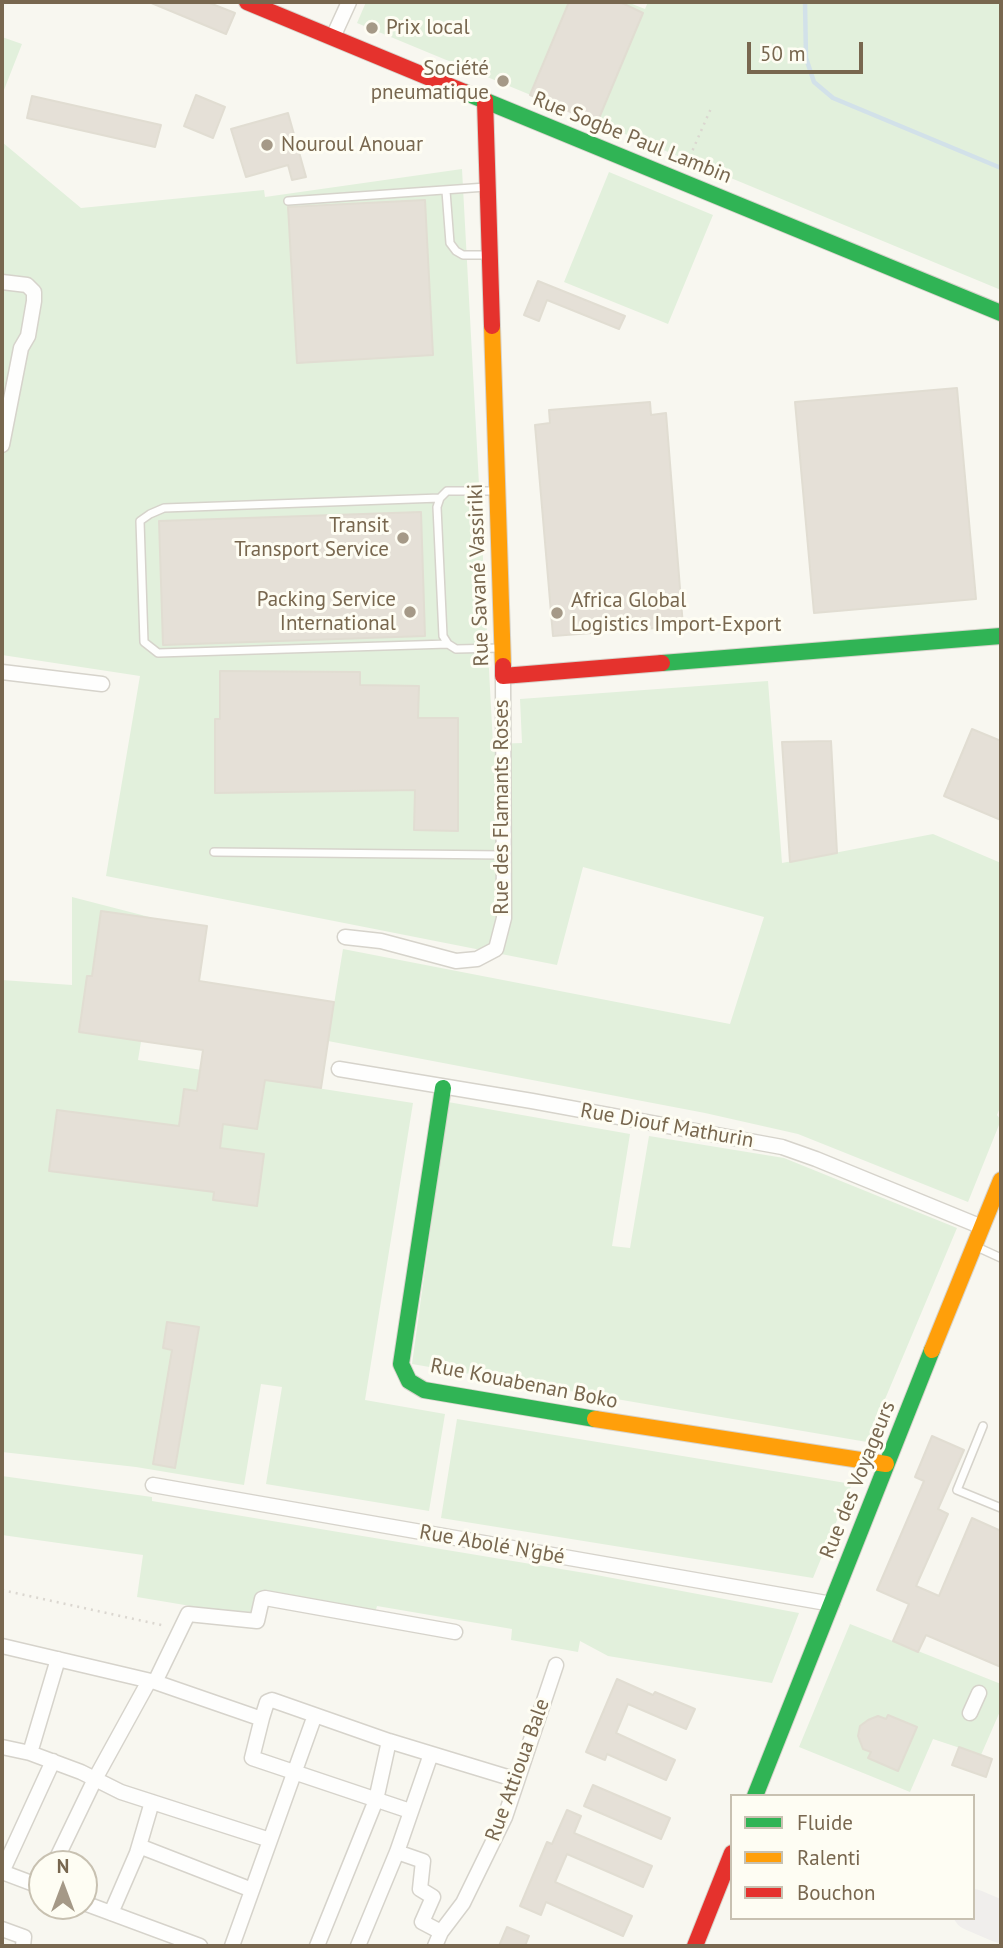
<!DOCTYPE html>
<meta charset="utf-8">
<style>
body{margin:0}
#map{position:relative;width:1003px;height:1948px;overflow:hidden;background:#f8f7f0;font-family:"PT Sans",sans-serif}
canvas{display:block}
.frame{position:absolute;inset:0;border:4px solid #78674f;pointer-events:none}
.legend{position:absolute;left:730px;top:1794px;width:245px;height:126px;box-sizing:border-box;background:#fefdf3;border:2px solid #c8c1b1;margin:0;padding:9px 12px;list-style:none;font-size:21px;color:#78674f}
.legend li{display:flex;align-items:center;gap:14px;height:35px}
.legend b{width:35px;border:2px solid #c8c1b1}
.north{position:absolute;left:28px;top:1850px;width:70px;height:70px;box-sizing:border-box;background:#fefdf3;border:2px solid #c8c1b1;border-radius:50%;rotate:0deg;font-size:19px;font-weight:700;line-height:28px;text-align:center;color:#78674f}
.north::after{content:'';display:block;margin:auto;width:24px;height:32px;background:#a59987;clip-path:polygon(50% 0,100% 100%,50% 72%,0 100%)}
.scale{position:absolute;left:747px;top:42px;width:116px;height:32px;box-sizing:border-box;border:4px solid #78674f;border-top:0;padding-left:9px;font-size:21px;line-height:24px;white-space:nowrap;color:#78674f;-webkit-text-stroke:5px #fefdf3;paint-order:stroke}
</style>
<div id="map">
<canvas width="1003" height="1948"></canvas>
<div class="frame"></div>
<ul class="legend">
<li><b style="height:9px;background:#30b455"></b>Fluide</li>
<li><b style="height:9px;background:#ff9f0a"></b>Ralenti</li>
<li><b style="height:9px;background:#e5322d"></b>Bouchon</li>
</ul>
<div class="north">N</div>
<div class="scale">50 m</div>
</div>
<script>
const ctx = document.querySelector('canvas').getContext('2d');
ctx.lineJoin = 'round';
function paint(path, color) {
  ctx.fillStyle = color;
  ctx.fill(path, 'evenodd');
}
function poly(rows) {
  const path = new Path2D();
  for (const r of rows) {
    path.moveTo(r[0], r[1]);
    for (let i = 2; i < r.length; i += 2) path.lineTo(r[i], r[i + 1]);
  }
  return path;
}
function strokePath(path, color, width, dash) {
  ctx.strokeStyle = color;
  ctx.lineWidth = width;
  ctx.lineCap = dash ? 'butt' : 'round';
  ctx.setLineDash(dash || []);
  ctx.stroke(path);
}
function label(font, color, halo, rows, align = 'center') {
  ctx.font = font + ' "PT Sans",sans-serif';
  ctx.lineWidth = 6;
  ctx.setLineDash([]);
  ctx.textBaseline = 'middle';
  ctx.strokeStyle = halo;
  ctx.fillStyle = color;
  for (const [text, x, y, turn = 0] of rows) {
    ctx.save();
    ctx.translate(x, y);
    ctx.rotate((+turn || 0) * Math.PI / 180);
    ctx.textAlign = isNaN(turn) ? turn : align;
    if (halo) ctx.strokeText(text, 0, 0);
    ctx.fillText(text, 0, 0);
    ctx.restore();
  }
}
const green = poly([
 [366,2,627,2,645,9,648,2,1001,2,1001,290,357,23],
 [2,37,22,44,2,95],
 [2,142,81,208,264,190,265,197,462,169,493,744,522,743,520,699,768,681,782,863,933,834,1001,863,1001,1105,997,1115,1001,1120,968,1202,798,1134,705,1113,328,1041,343,949,730,1024,764,917,583,867,557,965,106,876,140,676,2,655],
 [609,172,713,215,668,324,564,282],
 [72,897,161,920,138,1060,413,1103,365,1400,445,1414,429,1511,266,1484,282,1387,261,1384,244,1485,136,1467,2,1452,2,980,72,985],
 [448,1102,630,1134,612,1246,630,1248,649,1136,784,1158,957,1228,867,1442,412,1364],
 [457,1419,628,1447,852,1484,813,1578,441,1518],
 [2,1476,152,1497,152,1501,591,1574,799,1613,772,1683,608,1656,580,1641,578,1652,511,1640,512,1629,377,1606,375,1613,260,1593,256,1617,137,1597,143,1555,2,1535],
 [850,1624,1001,1684,1001,1709,981,1755,933,1739,910,1792,799,1747]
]);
const stream = poly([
 [805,2,806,58,814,82,833,98,1001,168]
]);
const taxiway = poly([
 [973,1910,1001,1922]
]);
const building = poly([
 [149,2,207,2,235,13,226,34,149,2],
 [569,2,620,2,643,13,597,123,530,95,569,2],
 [196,95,225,107,213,138,184,126,196,95],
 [32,96,161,125,155,147,27,118,32,96],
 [288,113,306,177,292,180,288,165,246,177,231,129,288,113],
 [425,200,433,355,297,363,288,207,425,200],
 [538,281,625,316,619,329,547,300,539,321,524,315,538,281],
 [957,388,976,599,814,613,795,402,957,388],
 [650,402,651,415,666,413,683,626,553,636,535,425,550,423,549,410,650,402],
 [421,512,425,636,163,645,159,521,421,512],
 [220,671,360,672,360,685,419,686,418,718,458,718,458,831,414,830,415,790,215,793,215,719,220,719,220,671],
 [972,729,1001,741,1001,820,944,796,972,729],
 [831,741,837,853,790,862,782,742,831,741],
 [101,911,207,926,199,981,334,1002,321,1088,265,1080,257,1129,223,1124,220,1148,264,1154,257,1206,213,1200,214,1192,49,1171,57,1110,179,1126,184,1089,197,1091,203,1050,79,1032,87,976,92,976,101,911],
 [167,1322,199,1327,175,1468,153,1464,172,1350,163,1348,167,1322],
 [932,1436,964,1450,938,1509,948,1514,916,1586,939,1596,972,1518,1001,1531,1001,1667,926,1635,918,1652,893,1641,909,1604,877,1590,924,1481,915,1477,932,1436],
 [617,1679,653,1695,655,1692,695,1709,686,1729,628,1704,616,1733,675,1760,666,1780,607,1754,605,1760,586,1752,617,1679],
 [888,1715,917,1727,898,1771,868,1758,871,1752,863,1749,858,1736,860,1726,868,1720,878,1716,886,1719,888,1715],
 [959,1747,992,1759,986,1777,952,1765,959,1747],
 [593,1785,670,1818,661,1839,584,1806,593,1785],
 [567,1810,581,1816,574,1833,652,1866,643,1887,567,1854,555,1882,632,1916,623,1936,546,1902,541,1915,520,1906,547,1842,552,1844,567,1810],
 [507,1927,529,1936,525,1946,499,1946,507,1927]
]);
const path = poly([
 [687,163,712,106],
 [2,1590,166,1626]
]);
const lane = poly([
 [446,191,450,243,456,251,463,255,489,255],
 [288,201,486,187],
 [496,491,447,491,440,498,437,507,443,636,448,644,456,649,501,648],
 [440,498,164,508,150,514,140,521,144,642,158,653,448,644],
 [214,852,504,855],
 [977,1247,1001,1258],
 [983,1426,957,1490,1001,1508]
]);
const street = poly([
 [333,37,349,2],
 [2,282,27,285,34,292,34,301,28,336,21,348,2,445],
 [2,672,102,684],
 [345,937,381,941,456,961,477,959,496,949,504,918,503,676],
 [339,1069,532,1101,782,1147,816,1159,982,1227],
 [153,1485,832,1604],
 [2,1646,155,1682,259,1718,262,1718,267,1702,272,1700,389,1741,517,1780],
 [155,1682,188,1614,257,1621,262,1599,265,1598,455,1632],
 [970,1713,979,1693],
 [262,1718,252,1758,410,1811],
 [2,1747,30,1753,81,1772,121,1792,270,1840],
 [30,1753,58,1659],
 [139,1846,252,1890],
 [397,1852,423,1861,420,1889,433,1897,422,1922,441,1932],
 [54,1864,95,1779,149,1681],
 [2,1872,53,1761],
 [2,1872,42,1887],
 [84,1903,200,1946],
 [111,1913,137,1853,152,1802],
 [2,1929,24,1937,23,1946],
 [232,1946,315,1715],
 [317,1946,376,1800,389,1741],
 [358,1946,397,1852,431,1754],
 [435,1946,441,1932,463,1903,505,1817,556,1665]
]);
const fast = poly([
 [464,92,1001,313],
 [662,663,1001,636],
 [443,1088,401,1364,409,1381,424,1390,595,1419],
 [755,1796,932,1350]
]);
const slow = poly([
 [492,326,503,666],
 [932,1350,1001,1180],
 [595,1419,886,1464]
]);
const jam = poly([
 [247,2,464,92],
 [485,100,492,326],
 [503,666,503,676,662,663],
 [695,1946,732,1853]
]);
const markers = [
 [372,28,7,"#a59987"],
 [503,81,7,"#a59987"],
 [267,145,7,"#a59987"],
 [403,538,7,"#a59987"],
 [410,612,7,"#a59987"],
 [557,613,7,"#a59987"]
];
const poiNames = [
 ["Prix local",386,28],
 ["Société",489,69,"right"],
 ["pneumatique",489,93,"right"],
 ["Nouroul Anouar",281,145],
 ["Transit",389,526,"right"],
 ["Transport Service",389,550,"right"],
 ["Packing Service",396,600,"right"],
 ["International",396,624,"right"],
 ["Africa Global",571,601],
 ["Logistics Import-Export",571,625]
];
const streetNames = [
 ["Rue Sogbe Paul Lambin",632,138,22],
 ["Rue Savané Vassiriki",479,575,-92],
 ["Rue des Flamants Roses",502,807,-90],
 ["Rue Diouf Mathurin",667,1126,10],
 ["Rue Kouabenan Boko",524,1384,11],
 ["Rue des Voyageurs",858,1480,-68],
 ["Rue Abolé N'gbé",492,1545,10],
 ["Rue Attioua Bale",518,1770,-70]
];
paint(green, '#e2f0dc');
strokePath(stream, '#d2e1e9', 4.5);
strokePath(taxiway, '#f0eeec', 42);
paint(building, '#e5e0d7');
strokePath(building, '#e1ddd2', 2);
strokePath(lane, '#d6d3cb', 10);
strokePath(street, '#d6d3cb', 17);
strokePath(fast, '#d7d3cb', 18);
strokePath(slow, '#d7d3cb', 18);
strokePath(jam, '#d7d3cb', 18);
strokePath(path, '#dbd7d0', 2.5, [2, 5]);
strokePath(lane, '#fefefd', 7);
strokePath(street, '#fefefd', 14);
strokePath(fast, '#30b455', 16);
strokePath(slow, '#ff9f0a', 16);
strokePath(jam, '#e5322d', 16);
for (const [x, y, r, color] of markers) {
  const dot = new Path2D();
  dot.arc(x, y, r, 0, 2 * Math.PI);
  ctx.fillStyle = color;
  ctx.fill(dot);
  strokePath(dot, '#fefdf3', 2.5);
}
label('21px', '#78674f', '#fefdf3', poiNames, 'left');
label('21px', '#78674f', '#fefdf3', streetNames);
</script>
